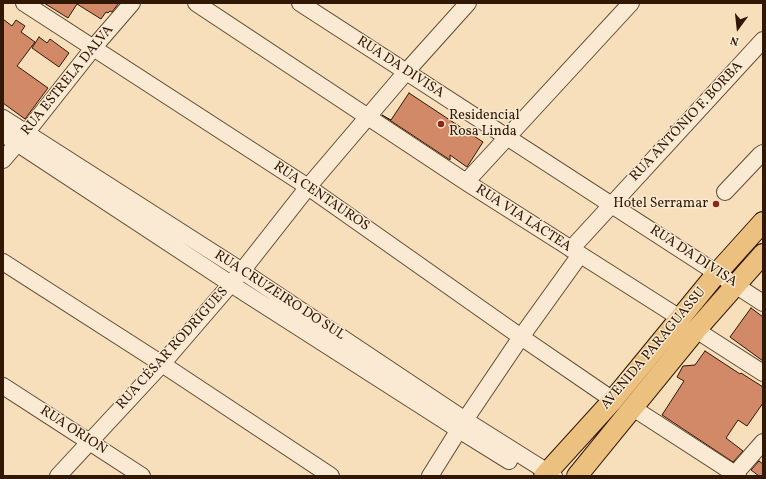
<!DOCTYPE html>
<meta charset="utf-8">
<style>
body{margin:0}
#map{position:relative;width:766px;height:479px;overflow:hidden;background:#f8dfbb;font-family:Vollkorn,serif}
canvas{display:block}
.frame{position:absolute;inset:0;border:4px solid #301804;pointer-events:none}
.north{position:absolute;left:718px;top:8px;width:40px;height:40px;-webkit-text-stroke:3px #faead3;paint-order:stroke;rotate:195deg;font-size:11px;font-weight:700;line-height:16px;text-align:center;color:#301804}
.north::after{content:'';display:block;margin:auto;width:14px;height:18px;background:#301804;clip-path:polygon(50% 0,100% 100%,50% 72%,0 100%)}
</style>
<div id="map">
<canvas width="766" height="479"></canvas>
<div class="frame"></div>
<div class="north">N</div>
</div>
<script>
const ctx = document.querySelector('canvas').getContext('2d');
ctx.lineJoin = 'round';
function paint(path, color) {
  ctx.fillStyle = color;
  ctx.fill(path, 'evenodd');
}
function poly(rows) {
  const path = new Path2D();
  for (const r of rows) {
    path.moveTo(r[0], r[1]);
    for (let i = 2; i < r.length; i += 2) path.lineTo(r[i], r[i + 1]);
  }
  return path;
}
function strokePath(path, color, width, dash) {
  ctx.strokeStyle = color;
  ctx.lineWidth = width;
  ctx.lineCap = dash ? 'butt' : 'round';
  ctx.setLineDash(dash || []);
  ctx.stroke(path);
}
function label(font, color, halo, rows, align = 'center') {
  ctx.font = font + ' Vollkorn,serif';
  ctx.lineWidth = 3;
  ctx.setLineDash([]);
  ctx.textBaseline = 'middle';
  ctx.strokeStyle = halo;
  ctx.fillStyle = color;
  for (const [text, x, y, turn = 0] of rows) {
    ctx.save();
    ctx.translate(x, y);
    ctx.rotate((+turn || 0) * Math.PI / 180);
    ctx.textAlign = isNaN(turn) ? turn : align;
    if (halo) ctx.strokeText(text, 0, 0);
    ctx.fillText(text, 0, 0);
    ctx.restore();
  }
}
const building = poly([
 [44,3,119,3,112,12,110,11,108,13,106,12,101,19,77,4,68,18,44,3],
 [3,19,12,26,16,20,25,26,21,32,35,42,17,66,48,88,25,119,3,103,3,19],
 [39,37,47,43,50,39,69,53,59,67,32,48,39,37],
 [409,93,483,142,467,167,450,155,450,160,382,115,391,120,409,93],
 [751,308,763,317,763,361,730,337,751,308],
 [705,351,740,374,741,373,763,387,763,403,747,426,738,420,726,438,743,451,733,462,662,415,684,381,677,377,683,366,695,365,705,351],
 [759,461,763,464,763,476,759,476,751,470,759,461]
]);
const minor = poly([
 [24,3,308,187,521,337,613,400],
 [196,3,466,182,680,318],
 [300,3,763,303],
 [3,118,242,271,465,420,554,476],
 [3,134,231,284,459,430,509,461],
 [3,160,26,133,94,47,132,3],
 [466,182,631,3],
 [725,192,760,155,763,153],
 [571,249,763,40],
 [3,262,162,364,331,476],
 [696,330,763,373],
 [3,386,142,476],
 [633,408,738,476],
 [735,474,763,442],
 [58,476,162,364,242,271,308,187,406,72,468,3],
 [430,476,465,420,521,337,580,255]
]);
const major = poly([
 [544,476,613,400,717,273,763,222],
 [577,476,696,330,763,254]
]);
const markers = [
 [441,124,4,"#8f2418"],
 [716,204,4,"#8f2418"]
];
const streetNames = [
 ["RUA DA DIVISA",400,68,33],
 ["RUA ESTRELA DALVA",68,81,-51],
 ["RUA ANTÔNIO F. BORBA",687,122,-47],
 ["RUA CENTAUROS",321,197,34],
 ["RUA VIA LÁCTEA",523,219,33],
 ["RUA DA DIVISA",693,257,33],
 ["RUA CRUZEIRO DO SUL",279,296,33],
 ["RUA CÉSAR RODRIGUES",173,349,-48],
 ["AVENIDA PARAGUASSU",654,349,-50],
 ["RUA ORION",73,431,33]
];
const poiNames = [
 ["Residencial",449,116],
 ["Rosa Linda",449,132],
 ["Hotel Serramar",708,204,"right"]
];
paint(building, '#d18967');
strokePath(building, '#301804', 1);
strokePath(minor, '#624a32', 18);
strokePath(major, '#301804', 22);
strokePath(minor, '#faead3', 16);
strokePath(major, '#ecc07e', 20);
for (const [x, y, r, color] of markers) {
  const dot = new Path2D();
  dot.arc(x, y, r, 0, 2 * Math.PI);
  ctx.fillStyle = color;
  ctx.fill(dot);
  strokePath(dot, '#faead3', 1.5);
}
label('14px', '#301804', '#faead3', streetNames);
label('14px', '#301804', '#faead3', poiNames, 'left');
</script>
